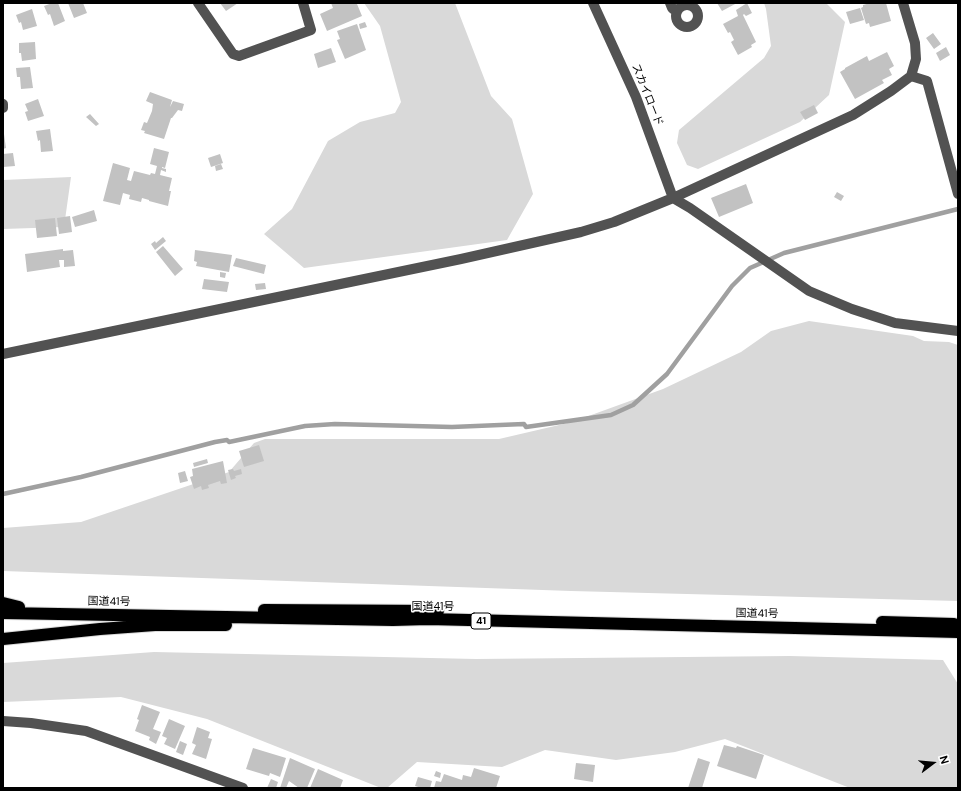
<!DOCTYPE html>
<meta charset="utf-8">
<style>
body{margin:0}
#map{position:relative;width:961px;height:791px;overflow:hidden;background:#fff;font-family:"DM Sans",sans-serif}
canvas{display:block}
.frame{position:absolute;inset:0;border:4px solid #000;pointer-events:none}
.north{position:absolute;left:913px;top:743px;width:40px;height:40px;-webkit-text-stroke:3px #fff;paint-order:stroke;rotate:74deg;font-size:11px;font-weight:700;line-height:16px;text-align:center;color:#000}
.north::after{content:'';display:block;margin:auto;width:14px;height:18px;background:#000;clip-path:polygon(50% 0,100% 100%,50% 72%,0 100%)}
</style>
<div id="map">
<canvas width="961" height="791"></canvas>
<div class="frame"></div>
<div class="north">N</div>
</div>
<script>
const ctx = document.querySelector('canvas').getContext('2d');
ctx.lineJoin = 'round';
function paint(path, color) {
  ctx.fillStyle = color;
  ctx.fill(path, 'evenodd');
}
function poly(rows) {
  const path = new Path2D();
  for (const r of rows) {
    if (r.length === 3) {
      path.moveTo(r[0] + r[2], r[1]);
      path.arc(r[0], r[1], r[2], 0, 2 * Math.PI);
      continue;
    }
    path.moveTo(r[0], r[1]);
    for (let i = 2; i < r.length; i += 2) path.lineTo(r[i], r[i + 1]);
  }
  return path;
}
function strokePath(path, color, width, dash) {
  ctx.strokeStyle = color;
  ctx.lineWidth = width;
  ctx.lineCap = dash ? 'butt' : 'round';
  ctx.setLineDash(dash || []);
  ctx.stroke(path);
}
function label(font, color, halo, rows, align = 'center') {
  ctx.font = font + ' "DM Sans","Noto Sans JP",sans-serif';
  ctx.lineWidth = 3;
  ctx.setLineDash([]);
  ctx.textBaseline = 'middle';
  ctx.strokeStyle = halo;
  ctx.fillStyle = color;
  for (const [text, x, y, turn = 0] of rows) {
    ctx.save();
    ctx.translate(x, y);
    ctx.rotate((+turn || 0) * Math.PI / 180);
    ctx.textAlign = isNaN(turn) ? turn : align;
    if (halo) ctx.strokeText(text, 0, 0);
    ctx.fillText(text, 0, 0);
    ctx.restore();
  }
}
const green = poly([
 [364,3,455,3,491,96,512,119,533,194,507,240,304,268,264,234,292,209,328,141,360,122,395,113,401,102,380,26],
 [764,3,826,3,845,22,829,95,800,122,698,169,687,165,677,143,679,130,764,58,771,46,766,9],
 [71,177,64,227,3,229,3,180],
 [809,321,913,336,924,341,949,342,958,345,958,601,571,591,3,571,3,528,81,522,229,472,254,443,265,439,499,439,572,422,663,389,741,352,771,331],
 [154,652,476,659,790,656,943,660,958,684,958,788,850,788,725,739,675,752,616,760,545,750,502,767,417,762,387,788,381,788,207,719,121,697,3,702,3,663]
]);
const stream = poly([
 [3,494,81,477,215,442,227,440,229,442,305,426,335,424,452,427,524,424,526,427,611,415,633,405,667,374,732,286,750,268,784,253,958,209]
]);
const building = poly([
 [52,3,58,3,65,21,54,26,50,14,48,15,44,6],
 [68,3,83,3,87,13,74,18],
 [220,3,238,3,226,11],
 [331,3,357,4,362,16,327,31,320,14,333,8],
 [717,3,737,3,722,11],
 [747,3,752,13,746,16,744,14,743,15,756,42,751,45,752,47,738,55,731,42,734,40,730,32,728,33,723,24,738,16,736,10],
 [870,3,886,3,891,21,870,27,869,23,866,24,861,8,863,7,863,5],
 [860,8,864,20,850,24,846,12],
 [32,9,37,26,23,30,21,22,19,23,16,15],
 [365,22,367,27,360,29,359,24],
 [357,24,366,50,345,59,337,40,340,39,337,31],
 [933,33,941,44,934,49,926,38],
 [35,42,36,59,22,61,21,53,19,53,19,43],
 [946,47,950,55,940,61,936,53],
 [331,48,336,62,318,68,314,54],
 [887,52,894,66,889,69,892,75,882,80,884,83,855,99,840,72,845,69,845,68,867,56,869,61],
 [30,67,33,88,21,89,20,77,17,77,16,68],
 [150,92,172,100,170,107,173,101,184,104,182,111,178,110,172,118,171,118,164,139,144,133,145,131,141,130,144,122,147,123,152,111,153,104,146,101],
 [38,99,44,116,28,121,25,112,28,111,25,104],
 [814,105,818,113,805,120,800,112],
 [90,114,99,124,96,126,86,117],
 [50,129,53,151,41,152,40,140,38,141,36,131],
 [3,134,4,134,6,148,3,149],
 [154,148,169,152,165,168,162,167,162,168,166,169,166,172,161,170,160,175,172,178,169,191,171,191,168,206,149,201,149,200,142,198,141,202,129,199,130,195,123,193,120,205,103,201,113,163,130,168,127,180,131,181,134,171,150,175,151,173,155,174,157,166,150,164],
 [13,153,15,166,3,167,3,154],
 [220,154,223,163,211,167,208,158],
 [221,164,223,169,216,171,215,166],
 [746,184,753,203,719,217,711,198],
 [837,192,844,196,841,201,834,197],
 [94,210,97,221,75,227,72,217],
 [70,216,72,232,59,234,57,218],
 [55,218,57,236,37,238,35,220],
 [163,237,166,241,155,250,151,244,155,241,156,243],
 [163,246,183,269,175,276,156,252],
 [63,249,63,251,73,250,75,266,64,267,64,260,59,260,60,267,27,272,25,254],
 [195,250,232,255,229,272,196,266,197,262,194,261],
 [236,258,266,265,264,274,233,266],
 [220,272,226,273,225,278,220,277],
 [204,279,229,282,227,292,202,289],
 [265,283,266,289,256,290,255,284],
 [259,445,264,461,244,467,239,451],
 [207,459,208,463,194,467,193,463],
 [223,461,227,483,221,484,220,481,208,485,209,488,202,490,201,486,194,489,190,477,193,476,192,469],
 [233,469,234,471,241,469,242,474,235,476,236,478,231,480,228,470],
 [185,471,188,481,180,483,178,473],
 [142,705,160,712,153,729,161,732,156,744,149,740,150,737,135,731,139,720,137,719],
 [169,719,185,726,175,749,164,744,167,738,162,736],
 [197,727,210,732,208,738,212,739,206,759,192,754,196,745,192,743],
 [180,741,187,744,183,755,176,752],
 [724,745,736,748,737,746,764,755,756,779,717,766],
 [253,748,286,758,280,777,270,773,269,776,246,769],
 [290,758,315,769,307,788,299,788,289,781,286,788,280,788],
 [698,758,710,762,702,788,688,788],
 [576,763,595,765,593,782,574,779],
 [474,768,500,776,496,788,434,788,436,781,441,782,444,774,462,780,463,775,471,777],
 [318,769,343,780,340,788,310,788],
 [436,771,441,773,440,778,434,776],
 [418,777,432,781,430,788,422,788,415,786],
 [271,779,278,782,276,788,267,788]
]);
const minor = poly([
 [198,3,233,54,239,56,311,30,303,3],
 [593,3,636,97,673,198],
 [670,3,672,8,677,12],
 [687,16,11],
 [911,76,927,81,958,194],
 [3,104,3,108],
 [673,198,690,208,809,291,852,309,895,323,958,331],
 [3,354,461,259,581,232,614,222,673,198,853,115,891,91,911,76,916,59,915,43,903,3],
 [3,721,31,723,86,731,243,788]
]);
const highway = poly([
 [3,603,19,607],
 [264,610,438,611],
 [3,613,393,620,428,619,958,632],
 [882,622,954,624],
 [3,639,100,629,155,625,226,625]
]);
const shields = [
 [481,621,20]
];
const shieldNames = [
 ["41",481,621]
];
const streetNames = [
 ["スカイロード",647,95,68],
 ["国道41号",109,602,1],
 ["国道41号",433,607],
 ["国道41号",757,614,1]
];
paint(green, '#d9d9d9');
strokePath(stream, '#a0a0a0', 4.5);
paint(building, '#c2c2c2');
strokePath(highway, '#dbdbdb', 14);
strokePath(minor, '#525252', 10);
strokePath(highway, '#000', 12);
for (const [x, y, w] of shields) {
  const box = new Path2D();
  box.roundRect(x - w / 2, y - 8, w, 16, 3);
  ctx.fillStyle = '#fff';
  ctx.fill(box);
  strokePath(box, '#000', 1);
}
label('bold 10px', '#000', null, shieldNames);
label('11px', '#000', '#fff', streetNames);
</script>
